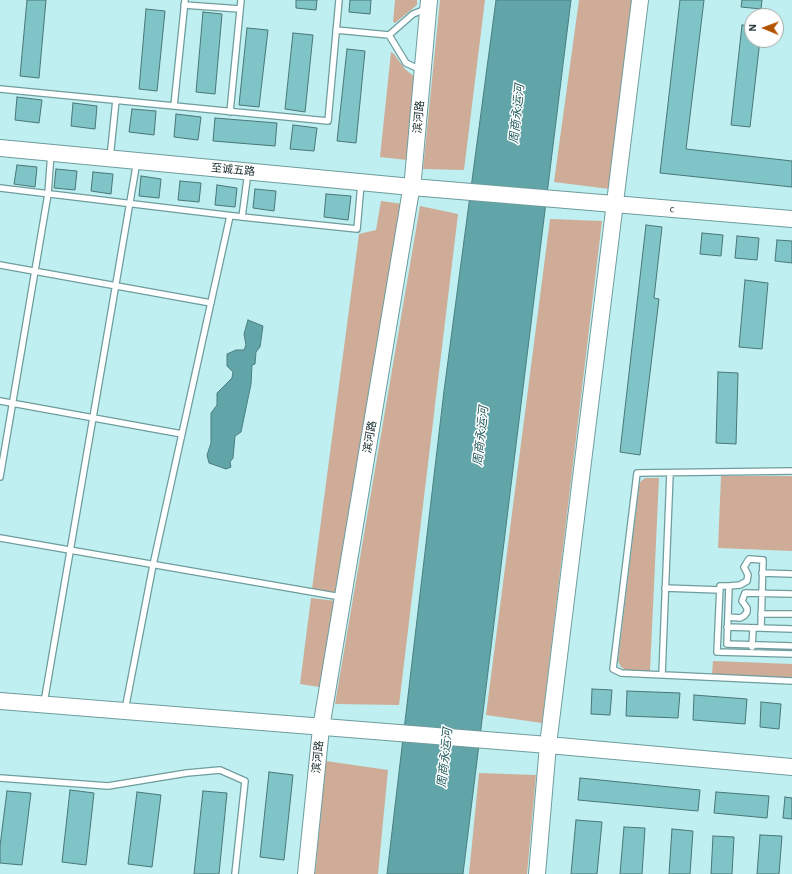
<!DOCTYPE html>
<meta charset="utf-8">
<style>
body{margin:0}
#map{position:relative;width:792px;height:874px;overflow:hidden;background:#bfeff0;font-family:"Alegreya Sans",sans-serif}
canvas{display:block}
.north{position:absolute;left:744px;top:8px;width:40px;height:40px;box-sizing:border-box;background:#fff;border:1px solid #a1a9a9;border-radius:50%;rotate:271deg;font-size:11px;font-weight:700;line-height:16px;text-align:center;color:#142727}
.north::after{content:'';display:block;margin:auto;width:14px;height:18px;background:#b25500;clip-path:polygon(50% 0,100% 100%,50% 72%,0 100%)}
</style>
<div id="map">
<canvas width="792" height="874"></canvas>
<div class="north">N</div>
</div>
<script>
const ctx = document.querySelector('canvas').getContext('2d');
ctx.lineJoin = 'round';
function paint(path, color) {
  ctx.fillStyle = color;
  ctx.fill(path, 'evenodd');
}
function poly(rows) {
  const path = new Path2D();
  for (const r of rows) {
    path.moveTo(r[0], r[1]);
    for (let i = 2; i < r.length; i += 2) path.lineTo(r[i], r[i + 1]);
  }
  return path;
}
function strokePath(path, color, width, dash) {
  ctx.strokeStyle = color;
  ctx.lineWidth = width;
  ctx.lineCap = dash ? 'butt' : 'round';
  ctx.setLineDash(dash || []);
  ctx.stroke(path);
}
function label(font, color, halo, rows, align = 'center') {
  ctx.font = font + ' "Alegreya Sans","Noto Sans SC",sans-serif';
  ctx.lineWidth = 3;
  ctx.setLineDash([]);
  ctx.textBaseline = 'middle';
  ctx.strokeStyle = halo;
  ctx.fillStyle = color;
  for (const [text, x, y, turn = 0] of rows) {
    ctx.save();
    ctx.translate(x, y);
    ctx.rotate((+turn || 0) * Math.PI / 180);
    ctx.textAlign = isNaN(turn) ? turn : align;
    if (halo) ctx.strokeText(text, 0, 0);
    ctx.fillText(text, 0, 0);
    ctx.restore();
  }
}
const green = poly([
 [395,0,417,0,417,5,395,23,393,22],
 [440,0,485,0,464,170,423,169],
 [579,0,632,0,610,189,554,182],
 [391,52,394,54,405,69,416,78,407,160,380,157],
 [381,201,403,204,338,593,312,589,359,234,376,230],
 [420,206,458,214,399,705,335,704],
 [550,219,602,221,542,723,486,715],
 [721,476,792,476,792,551,718,548],
 [645,478,659,478,650,671,626,670,621,667,618,661,639,488,640,482],
 [311,598,336,601,319,687,300,684],
 [713,661,792,664,792,679,712,674],
 [326,761,388,770,378,874,315,874],
 [479,773,536,775,527,874,469,874]
]);
const water = poly([
 [496,0,571,0,463,874,387,874,444,391,496,0],
 [248,320,263,326,260,347,256,352,255,364,252,365,251,384,241,432,235,436,233,458,230,462,231,467,226,469,209,463,207,455,211,443,211,413,217,405,217,393,232,378,233,372,227,366,227,354,236,350,244,350,246,345,244,334,248,320]
]);
const building = poly([
 [27,0,46,0,39,78,20,76,27,0],
 [296,0,317,0,316,10,296,8,296,0],
 [350,0,371,0,370,14,349,12,350,0],
 [680,0,704,0,686,149,792,161,792,187,660,173,680,0],
 [742,0,762,0,761,9,741,7,742,0],
 [146,9,165,11,157,91,139,89,146,9],
 [203,12,222,14,215,94,196,92,203,12],
 [742,25,752,26,752,40,760,40,750,127,731,125,742,25],
 [247,28,268,30,259,107,239,105,247,28],
 [293,33,313,35,305,112,285,109,293,33],
 [347,49,365,51,356,143,337,141,347,49],
 [17,97,42,100,39,123,15,120,17,97],
 [73,103,97,106,95,129,71,126,73,103],
 [132,109,156,111,154,135,129,132,132,109],
 [176,114,201,117,198,140,174,137,176,114],
 [215,118,277,123,275,146,213,141,215,118],
 [293,125,317,128,314,151,290,149,293,125],
 [17,165,37,167,35,187,14,184,17,165],
 [56,169,77,171,75,190,54,188,56,169],
 [93,172,113,174,111,194,91,191,93,172],
 [141,176,161,179,159,198,139,196,141,176],
 [180,181,201,183,199,202,178,200,180,181],
 [217,185,237,188,235,207,215,205,217,185],
 [255,189,276,191,274,211,253,208,255,189],
 [326,194,351,196,348,220,324,217,326,194],
 [646,225,662,227,654,298,659,299,640,455,620,452,646,225],
 [702,233,723,235,721,256,700,254,702,233],
 [737,236,759,238,757,260,735,258,737,236],
 [777,240,792,241,792,263,775,261,777,240],
 [745,280,768,283,762,349,739,347,745,280],
 [718,372,738,373,736,444,716,443,718,372],
 [592,689,612,690,610,715,591,714,592,689],
 [627,691,680,693,678,718,626,716,627,691],
 [694,695,747,699,745,724,693,720,694,695],
 [761,702,781,704,779,729,760,727,761,702],
 [269,772,293,775,284,860,260,857,269,772],
 [580,778,700,790,698,811,578,800,580,778],
 [70,790,94,793,86,865,62,862,70,790],
 [7,791,31,793,22,865,0,863,0,846,7,791],
 [203,791,227,793,219,874,194,874,203,791],
 [137,792,161,795,152,867,128,864,137,792],
 [716,792,769,796,767,818,714,813,716,792],
 [785,797,792,798,792,819,783,818,785,797],
 [576,820,602,822,597,874,571,874,576,820],
 [624,827,645,828,642,874,620,874,624,827],
 [672,829,693,831,690,874,669,874,672,829],
 [760,835,782,836,779,874,757,874,760,835],
 [713,836,734,837,732,874,711,874,713,836]
]);
const lane = poly([
 [184,5,240,9],
 [336,30,389,35,406,63,421,70],
 [389,35,413,14,426,9],
 [0,89,328,121,339,0],
 [174,106,185,0],
 [230,112,241,0],
 [110,158,116,100],
 [0,188,242,217,248,172],
 [242,217,357,229,361,184],
 [0,265,211,303],
 [0,401,182,434],
 [792,471,637,473,613,669,621,673,792,681],
 [0,477,48,194,51,153],
 [0,538,341,597],
 [762,573,792,574],
 [729,586,740,585,747,581,748,575,744,567,749,559,763,560,761,628],
 [665,588,720,590],
 [761,614,792,614],
 [728,617,740,618,744,616,747,612,747,608,742,601,745,593,792,594],
 [727,627,792,629],
 [792,646,727,644,729,586,720,586,717,652,792,654],
 [752,647,753,628],
 [662,675,670,473],
 [44,703,137,161],
 [125,710,153,565,230,216],
 [0,778,108,786,187,773,220,770,245,781,235,874]
]);
const secondary = poly([
 [0,148,412,187,792,219],
 [0,701,548,745,792,767],
 [306,874,321,728,413,178,429,0],
 [537,874,548,745,640,0]
]);
const streetNames = [
 ["滨河路",419,117,-85],
 ["至诚五路",233,170,5],
 ["c",672,209,5],
 ["滨河路",370,437,-80],
 ["滨河路",318,757,-84]
];
const waterNames = [
 ["周商永运河",517,114,-84],
 ["周商永运河",481,436,-84],
 ["周商永运河",445,758,-84]
];
paint(green, '#cfac97');
paint(water, '#61a5a8');
strokePath(water, '#4a7f81', 1);
paint(building, '#7fc4c7');
strokePath(building, '#4a7677', 1);
strokePath(lane, '#6f9c9d', 8);
strokePath(secondary, '#6f9c9d', 18);
strokePath(lane, '#fff', 5.5);
strokePath(secondary, '#fff', 16);
label('11px', '#142727', '#fff', streetNames);
label('italic 12px', '#225c5e', '#fff', waterNames);
</script>
